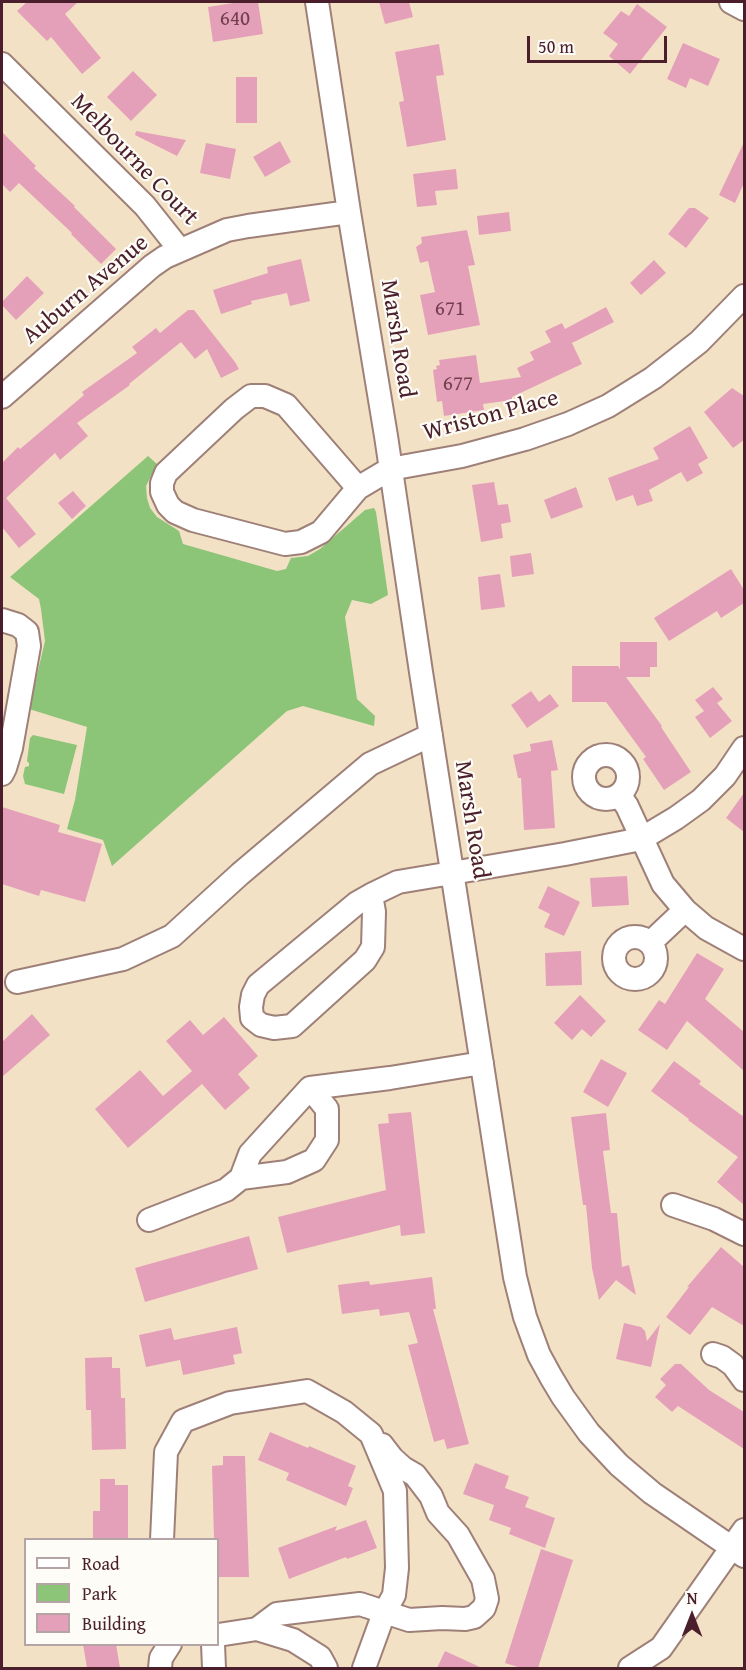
<!DOCTYPE html>
<style>
body{margin:0}
#map{position:relative;width:746px;height:1670px;overflow:hidden;background:#f3e1c5;font-family:"Gentium Book Plus",serif}
canvas{display:block}
.frame{position:absolute;inset:0;border:3px solid #4a1f2b;pointer-events:none}
.legend{position:absolute;left:24px;top:1538px;width:195px;height:108px;box-sizing:border-box;background:#fdfcf7;border:2px solid #b5a4a5;margin:0;padding:8px 10px;list-style:none;font-size:18px;color:#4a1f2b}
.legend li{display:flex;align-items:center;gap:12px;height:30px}
.legend b{width:30px;border:2px solid #b5a4a5}
.north{position:absolute;left:662px;top:1586px;width:60px;height:60px;-webkit-text-stroke:4px #fdfcf7;paint-order:stroke;rotate:0deg;font-size:16px;font-weight:700;line-height:24px;text-align:center;color:#4a1f2b}
.north::after{content:'';display:block;margin:auto;width:21px;height:27px;background:#4a1f2b;clip-path:polygon(50% 0,100% 100%,50% 72%,0 100%)}
.scale{position:absolute;left:527px;top:36px;width:140px;height:27px;box-sizing:border-box;border:3px solid #4a1f2b;border-top:0;padding-left:8px;font-size:18px;line-height:21px;white-space:nowrap;color:#4a1f2b;-webkit-text-stroke:4px #fdfcf7;paint-order:stroke}
</style>
<div id="map">
<canvas width="746" height="1670"></canvas>
<div class="frame"></div>
<ul class="legend">
<li><b style="height:8px;background:#fff"></b>Road</li>
<li><b style="height:16px;background:#8cc478"></b>Park</li>
<li><b style="height:16px;background:#e5a0b9"></b>Building</li>
</ul>
<div class="north">N</div>
<div class="scale">50 m</div>
</div>
<script>
const ctx = document.querySelector('canvas').getContext('2d');
ctx.lineJoin = 'round';
function paint(path, color) {
  ctx.fillStyle = color;
  ctx.fill(path, 'evenodd');
}
function poly(rows) {
  const path = new Path2D();
  for (const r of rows) {
    if (r.length === 3) {
      path.moveTo(r[0] + r[2], r[1]);
      path.arc(r[0], r[1], r[2], 0, 2 * Math.PI);
      continue;
    }
    path.moveTo(r[0], r[1]);
    for (let i = 2; i < r.length; i += 2) path.lineTo(r[i], r[i + 1]);
  }
  return path;
}
function strokePath(path, color, width, dash) {
  ctx.strokeStyle = color;
  ctx.lineWidth = width;
  ctx.lineCap = dash ? 'butt' : 'round';
  ctx.setLineDash(dash || []);
  ctx.stroke(path);
}
function label(font, color, halo, rows, align = 'center') {
  ctx.font = font + ' "Gentium Book Plus",serif';
  ctx.lineWidth = 4.5;
  ctx.setLineDash([]);
  ctx.textBaseline = 'middle';
  ctx.strokeStyle = halo;
  ctx.fillStyle = color;
  for (const [text, x, y, turn = 0] of rows) {
    ctx.save();
    ctx.translate(x, y);
    ctx.rotate((+turn || 0) * Math.PI / 180);
    ctx.textAlign = isNaN(turn) ? turn : align;
    if (halo) ctx.strokeText(text, 0, 0);
    ctx.fillText(text, 0, 0);
    ctx.restore();
  }
}
const green = poly([
 [148,456,157,464,146,486,147,498,150,508,157,517,179,531,183,544,277,571,286,569,291,558,308,556,320,549,365,510,374,508,376,512,388,595,371,604,352,600,345,617,357,699,375,716,374,726,303,706,287,711,112,866,103,840,67,829,75,800,87,727,29,709,45,641,41,609,39,599,10,577],
 [33,735,77,745,64,794,25,784,23,776,25,767,29,766,29,763,27,761,30,738]
]);
const building = poly([
 [27,2,78,2,65,14,101,58,82,74,51,37,47,41,17,11],
 [239,2,258,2,263,34,213,42,208,7],
 [379,2,409,2,413,17,385,24],
 [637,4,667,27,630,74,609,56,618,44,603,33,621,11,629,16],
 [683,43,720,59,708,86,690,78,686,88,667,79],
 [439,44,444,75,436,76,446,140,407,147,399,102,404,101,395,52],
 [133,71,157,95,131,121,107,97],
 [236,77,257,77,257,123,236,123],
 [136,131,186,140,177,156,135,135],
 [2,132,36,166,34,168,75,206,74,207,116,249,101,264,71,234,72,233,19,183,10,192,2,184],
 [280,141,291,162,265,177,253,157],
 [744,142,744,183,735,203,719,195],
 [206,143,236,149,230,179,200,173],
 [456,169,458,189,435,191,437,205,417,207,413,174],
 [689,208,695,208,709,218,686,248,668,234],
 [509,212,511,231,479,235,477,216],
 [467,230,475,265,468,266,480,325,428,335,420,295,435,292,428,261,420,263,416,247,422,243,421,237],
 [301,259,310,301,290,306,287,293,251,301,252,304,221,314,213,290,268,273,267,267],
 [654,260,666,273,641,295,630,283],
 [27,276,44,293,16,320,2,305,2,302],
 [606,307,614,322,572,343,582,364,512,397,512,400,483,404,484,410,444,416,442,401,437,402,433,370,437,369,436,366,440,365,439,360,476,355,480,383,521,377,517,368,534,360,530,352,551,342,545,331,562,323,565,329],
 [188,310,194,310,235,362,239,369,221,378,207,349,195,359,181,342,129,384,130,385,77,423,88,436,60,460,55,453,6,498,36,534,19,548,2,527,2,463,18,447,20,449,84,395,82,392,137,353,132,347,156,328,160,333],
 [732,388,744,396,744,440,733,448,704,412],
 [690,426,708,458,698,464,703,473,687,482,681,472,649,490,653,501,637,506,633,495,616,501,608,478,659,459,653,448],
 [494,482,498,505,508,504,511,522,501,524,503,538,481,542,472,485],
 [576,487,583,507,551,519,544,500],
 [73,491,86,506,72,519,58,503],
 [531,553,534,574,512,577,510,556],
 [731,569,744,590,744,603,721,618,717,611,669,641,654,618],
 [500,574,505,607,481,610,478,577],
 [620,642,657,642,657,667,650,667,650,677,626,677,662,726,661,727,691,772,664,790,643,759,646,757,606,702,572,702,572,666,618,666,620,669],
 [713,687,723,699,717,703,732,721,710,738,695,717,704,711,695,700],
 [531,691,539,702,550,694,559,706,527,728,511,705],
 [552,740,558,770,551,771,555,828,524,830,521,778,518,778,513,755,531,751,530,744],
 [744,793,744,832,726,818],
 [2,807,60,825,58,832,102,844,85,902,41,890,39,896,2,884],
 [627,876,629,905,592,907,590,878],
 [548,886,580,902,564,936,544,927,550,914,538,908],
 [581,951,582,985,546,986,545,953],
 [697,953,724,969,705,999,744,1032,744,1071,687,1021,667,1050,638,1030,659,1000,665,1004],
 [580,995,606,1021,591,1037,582,1029,572,1040,554,1023],
 [32,1014,50,1035,2,1077,2,1042],
 [224,1017,258,1056,238,1074,250,1088,225,1110,202,1084,128,1148,95,1109,140,1070,163,1096,192,1071,166,1041,190,1020,203,1035],
 [601,1059,627,1073,608,1107,583,1092],
 [674,1061,701,1081,699,1084,744,1117,744,1205,717,1182,738,1157,688,1120,689,1119,651,1091],
 [411,1112,425,1233,401,1236,400,1225,287,1253,278,1217,386,1190,378,1124,389,1123,388,1114],
 [606,1113,610,1150,603,1151,611,1213,617,1213,622,1267,629,1265,636,1295,616,1280,599,1300,592,1268,586,1205,583,1205,571,1117],
 [249,1236,258,1269,145,1302,135,1268],
 [721,1247,744,1267,744,1326,712,1307,690,1335,666,1317,689,1287,687,1287],
 [432,1277,436,1309,433,1309,469,1444,447,1449,444,1439,434,1442,408,1345,418,1343,409,1312,380,1316,379,1309,342,1314,338,1285,369,1281,370,1285],
 [624,1323,641,1327,645,1331,647,1341,660,1324,651,1367,616,1359],
 [237,1327,242,1353,233,1355,235,1364,183,1375,180,1360,146,1367,139,1335,171,1328,174,1340],
 [112,1357,112,1368,120,1368,121,1398,125,1398,126,1449,92,1450,91,1410,86,1410,85,1358],
 [675,1364,681,1364,709,1390,744,1412,744,1449,678,1406,672,1412,655,1397,666,1385,660,1379],
 [270,1432,308,1448,309,1446,356,1466,348,1486,353,1488,346,1506,286,1480,289,1473,258,1460],
 [223,1456,245,1456,249,1577,218,1577,218,1539,214,1539,212,1466,223,1465],
 [475,1463,509,1476,505,1488,529,1497,525,1507,555,1518,545,1548,509,1534,511,1528,489,1520,494,1505,463,1494],
 [100,1479,115,1479,115,1485,128,1485,128,1539,93,1539,93,1511,100,1511],
 [366,1520,377,1548,347,1559,346,1557,289,1579,278,1548,337,1526,335,1531],
 [541,1549,573,1560,538,1668,521,1668,505,1663],
 [83,1644,116,1644,120,1668,87,1668],
 [445,1651,482,1668,437,1668]
]);
const minor = poly([
 [317,2,349,212,386,436,421,672,515,1277,525,1317,539,1355,551,1377,563,1397,589,1433,619,1465,652,1493,744,1556],
 [731,2,744,9],
 [2,64,145,206,180,250],
 [2,397,152,266,165,257,227,230,248,226,349,212],
 [358,488,286,405,265,396,251,396,234,409,166,473,162,483,162,492,168,505,175,512,193,520,285,544,301,542,321,532,358,488,390,469,462,456,525,439,568,424,608,406,653,378,699,342,744,296],
 [2,620,18,625,27,632,29,646,11,748,5,768,2,774],
 [606,777,22],
 [619,795,627,806,663,884,685,910,706,928,744,949],
 [371,895,374,912,373,947,365,960,292,1026,274,1028,261,1025,252,1018,251,1007,253,995,258,985,357,903,371,895,398,882,565,854,641,839,676,818,701,800,725,776,744,748],
 [635,958,21],
 [650,943,685,910],
 [17,982,123,959,172,936,240,874,370,764,431,735],
 [241,1178,287,1172,314,1160,327,1140,327,1109,310,1088],
 [673,1205,714,1219,744,1234],
 [149,1220,226,1190,241,1178,250,1154,310,1088,390,1078,482,1063],
 [713,1354,722,1357,733,1365,744,1380],
 [162,1540,166,1452,183,1421,230,1403,307,1391,344,1412,371,1434,395,1491,397,1568,394,1595,384,1613,364,1668],
 [257,1629,293,1640,320,1657,326,1668],
 [218,1635,257,1629,277,1614,360,1604,409,1620,442,1618,465,1619,474,1617,484,1608,487,1599,483,1579,458,1535,438,1513,431,1496,415,1475,403,1468,392,1458,382,1445],
 [213,1644,214,1668],
 [160,1668,161,1658,170,1644],
 [630,1668,661,1648,744,1530]
]);
const numberNames = [
 ["640",235,20],
 ["671",450,310],
 ["677",458,385]
];
const streetNames = [
 ["Melbourne Court",134,160,46],
 ["Auburn Avenue",86,290,-40],
 ["Marsh Road",397,339,81],
 ["Wriston Place",491,416,-15],
 ["Marsh Road",471,820,81]
];
paint(green, '#8cc478');
paint(building, '#e5a0b9');
strokePath(minor, '#9e8078', 26);
strokePath(minor, '#fff', 22);
label('21px', '#713f4e', null, numberNames);
label('24px', '#4a1f2b', '#fdfcf7', streetNames);
</script>
